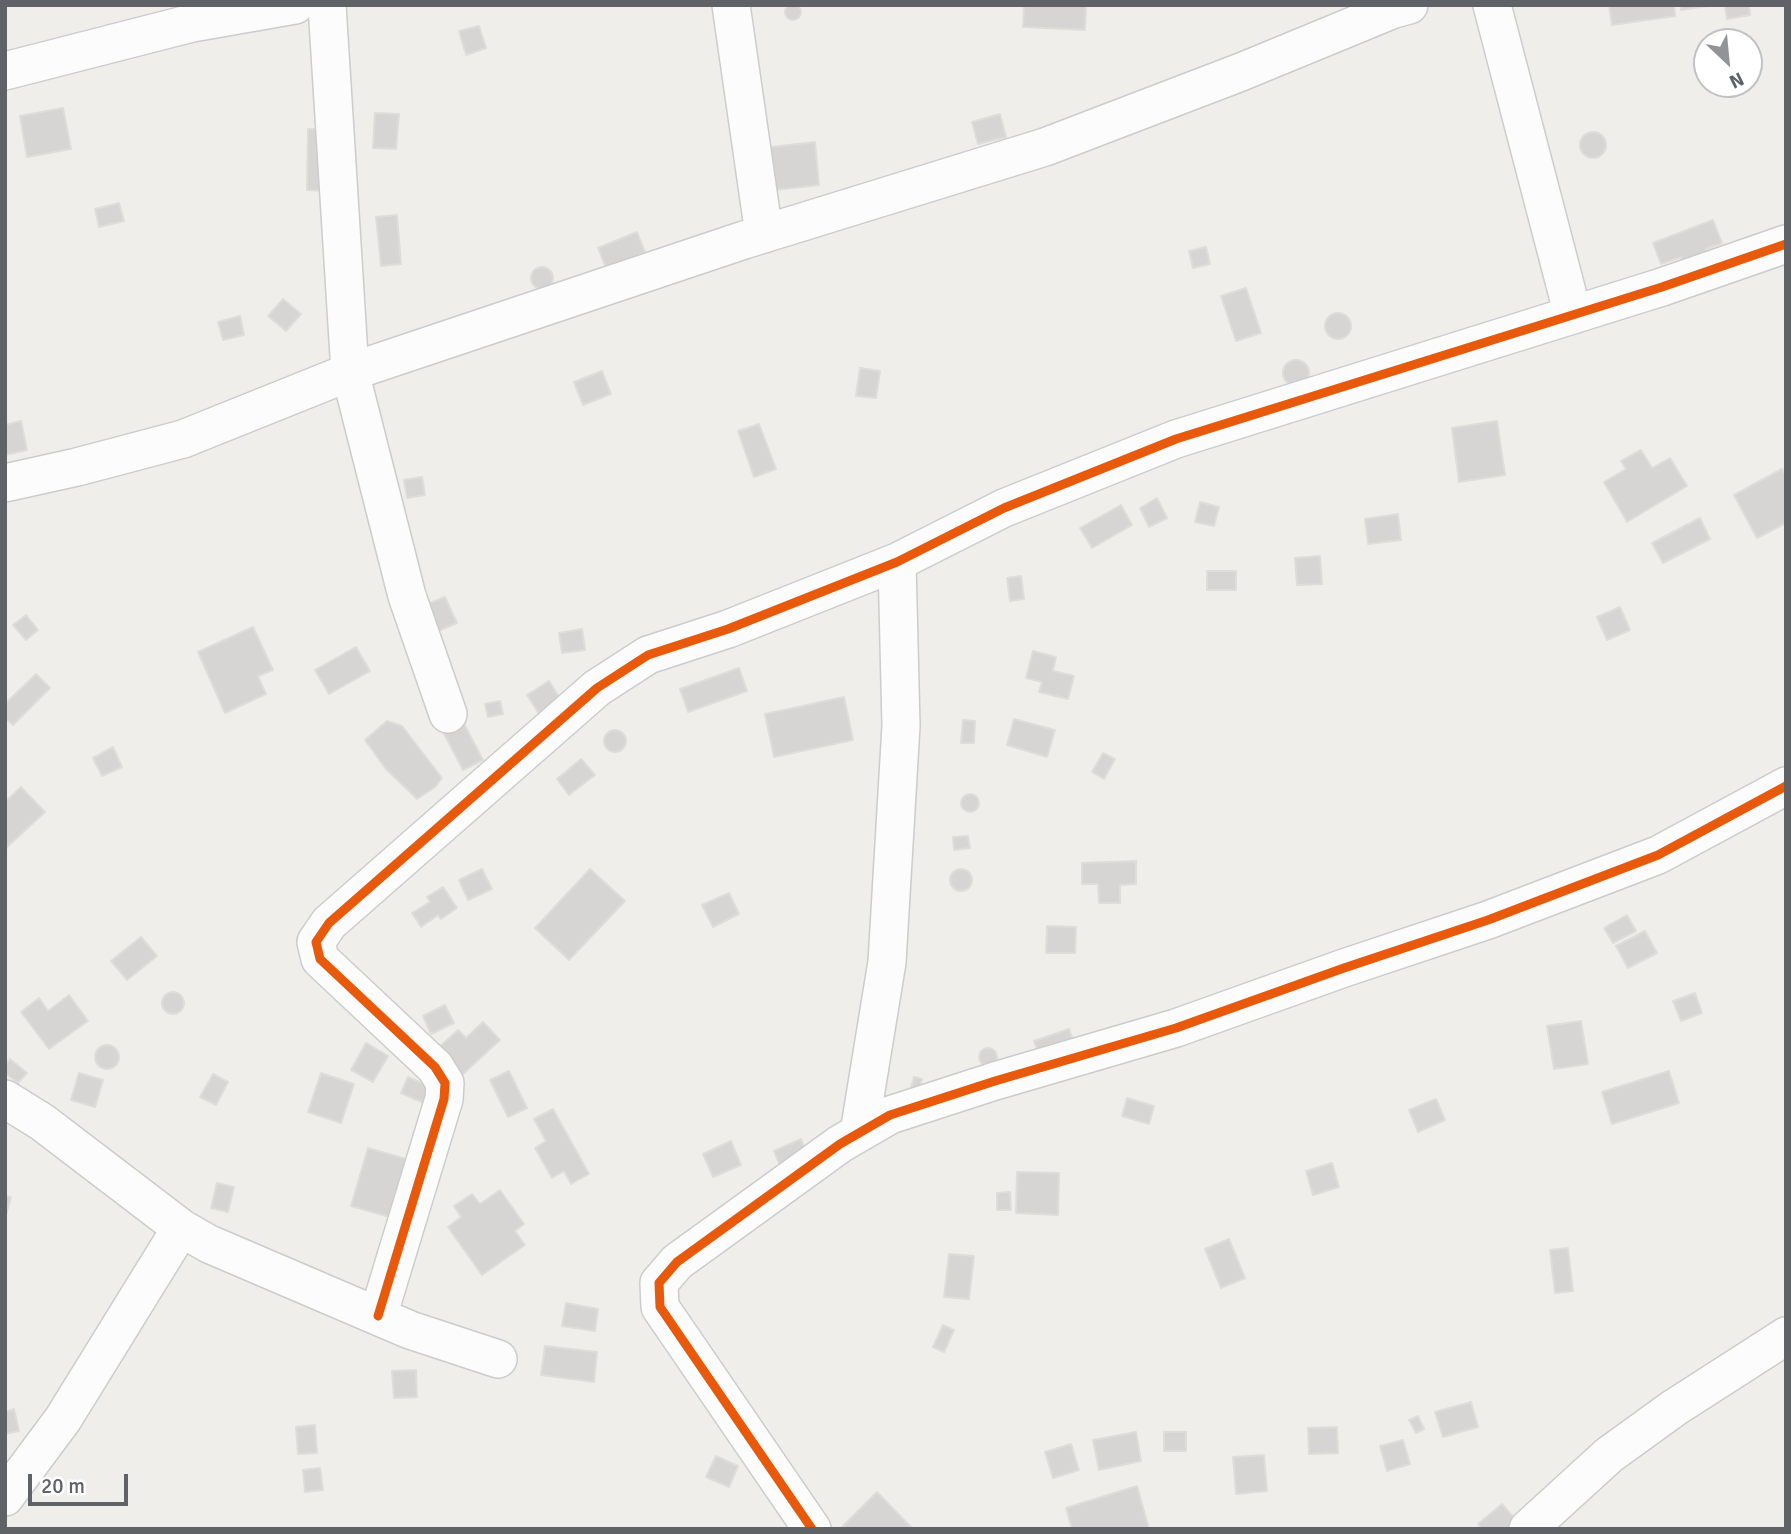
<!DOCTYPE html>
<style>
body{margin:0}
#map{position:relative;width:1791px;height:1534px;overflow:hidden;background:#efeeea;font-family:Signika,sans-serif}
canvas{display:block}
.frame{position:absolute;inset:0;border:7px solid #5f6368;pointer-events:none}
.north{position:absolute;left:1693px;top:28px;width:70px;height:70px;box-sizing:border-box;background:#fff;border:2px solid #bfc1c3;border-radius:50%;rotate:154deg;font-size:19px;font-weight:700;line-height:28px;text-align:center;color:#5f6368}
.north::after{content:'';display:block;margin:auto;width:24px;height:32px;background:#919496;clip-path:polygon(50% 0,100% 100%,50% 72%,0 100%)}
.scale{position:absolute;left:28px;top:1474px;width:100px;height:32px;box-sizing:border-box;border:4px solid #5f6368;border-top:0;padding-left:9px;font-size:21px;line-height:24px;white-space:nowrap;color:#5f6368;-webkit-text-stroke:5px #fff;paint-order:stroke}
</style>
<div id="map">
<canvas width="1791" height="1534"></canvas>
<div class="frame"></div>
<div class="north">N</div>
<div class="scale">20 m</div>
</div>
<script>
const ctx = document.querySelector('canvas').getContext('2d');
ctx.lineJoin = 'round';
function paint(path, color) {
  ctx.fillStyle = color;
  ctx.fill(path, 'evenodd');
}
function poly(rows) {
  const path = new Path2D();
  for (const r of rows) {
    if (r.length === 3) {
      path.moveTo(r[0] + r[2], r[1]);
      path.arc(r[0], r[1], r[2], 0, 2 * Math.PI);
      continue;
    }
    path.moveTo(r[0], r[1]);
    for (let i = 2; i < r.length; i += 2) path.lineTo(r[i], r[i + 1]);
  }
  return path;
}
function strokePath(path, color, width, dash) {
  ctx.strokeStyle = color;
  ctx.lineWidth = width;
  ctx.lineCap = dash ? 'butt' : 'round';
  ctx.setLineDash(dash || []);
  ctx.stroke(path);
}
const building = poly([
 [793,12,8],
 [1024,5,1086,5,1085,30,1023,27,1024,5],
 [1609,5,1674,5,1675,16,1612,25,1609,5],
 [1681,5,1714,5,1681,10,1681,5],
 [1725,5,1749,5,1750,15,1727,19,1725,5],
 [479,26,486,48,466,55,459,31,479,26],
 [63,108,71,149,27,157,20,116,63,108],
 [375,113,399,114,396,149,373,148,375,113],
 [1000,114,1006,137,978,144,972,122,1000,114],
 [308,129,330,129,329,191,307,190,308,129],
 [1593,145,13],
 [815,142,819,185,775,190,771,147,815,142],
 [119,203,124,221,99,227,95,209,119,203],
 [397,215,401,264,381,266,376,217,397,215],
 [1713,220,1722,243,1706,249,1708,256,1684,265,1681,257,1661,264,1653,243,1713,220],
 [637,232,645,252,606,268,598,248,637,232],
 [1206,247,1210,264,1193,268,1189,251,1206,247],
 [542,278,11],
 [1246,288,1261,333,1236,341,1221,296,1246,288],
 [283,299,301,314,286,331,268,316,283,299],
 [1338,326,13],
 [240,316,244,335,223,340,218,322,240,316],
 [1296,373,13],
 [860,368,880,371,876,398,856,396,860,368],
 [602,371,611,394,583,405,574,382,602,371],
 [21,421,27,450,5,455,5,425,21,421],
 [1497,421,1505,475,1459,482,1452,428,1497,421],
 [759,424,776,469,754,477,738,431,759,424],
 [1641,450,1652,468,1670,458,1687,486,1627,522,1604,482,1626,469,1621,461,1641,450],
 [1782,469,1786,476,1786,523,1757,538,1734,495,1782,469],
 [422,477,425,495,407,498,404,480,422,477],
 [1157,498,1167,518,1149,527,1140,508,1157,498],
 [1200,502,1219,507,1214,526,1195,522,1200,502],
 [1121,505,1132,525,1092,548,1080,528,1121,505],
 [1398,514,1401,540,1368,544,1365,519,1398,514],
 [1700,518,1710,539,1663,563,1652,543,1700,518],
 [1320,556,1322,584,1297,585,1295,558,1320,556],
 [1207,571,1236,571,1236,590,1207,590,1207,571],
 [1021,576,1024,599,1010,601,1007,578,1021,576],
 [445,597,457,623,436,632,425,605,445,597],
 [1620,607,1630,630,1607,640,1597,617,1620,607],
 [26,615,38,630,26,640,13,625,26,615],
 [253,627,273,670,258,676,266,694,225,713,198,652,253,627],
 [582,629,585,650,562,653,559,633,582,629],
 [356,647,370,671,329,694,315,670,356,647],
 [1033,651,1056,657,1053,671,1074,676,1068,699,1039,692,1042,682,1026,678,1033,651],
 [739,668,747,691,688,712,680,689,739,668],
 [36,674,50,688,13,725,5,718,5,704,36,674],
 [549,681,563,703,541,717,527,695,549,681],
 [844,697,853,740,774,757,765,714,844,697],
 [500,701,503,714,488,717,485,704,500,701],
 [1014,719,1055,730,1047,757,1007,745,1014,719],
 [462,720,483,760,463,770,442,730,462,720],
 [963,720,975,721,974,743,961,743,963,720],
 [387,721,402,726,442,778,435,787,417,799,386,769,365,740,387,721],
 [615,741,11],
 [113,747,122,767,102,776,93,758,113,747],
 [1103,753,1115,759,1104,779,1092,772,1103,753],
 [581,759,595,775,569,795,557,779,581,759],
 [21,787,45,812,5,849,5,802,21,787],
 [970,803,9],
 [968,836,970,848,954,850,953,837,968,836],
 [1136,861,1136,884,1120,885,1120,903,1099,903,1098,884,1082,884,1082,863,1136,861],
 [482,869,492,889,468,900,459,880,482,869],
 [590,869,625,901,569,960,535,928,590,869],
 [961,880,11],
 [443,887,457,908,441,919,438,915,421,927,412,913,430,902,427,897,443,887],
 [729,893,739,914,713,927,702,905,729,893],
 [1627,915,1636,931,1613,943,1604,928,1627,915],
 [1047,926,1076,927,1075,953,1046,953,1047,926],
 [1645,931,1657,953,1628,968,1616,946,1645,931],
 [141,937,157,956,127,980,111,961,141,937],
 [173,1003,11],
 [1695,993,1702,1013,1681,1021,1673,1001,1695,993],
 [69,995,88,1021,49,1049,21,1012,39,998,48,1011,69,995],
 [445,1005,454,1023,431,1034,423,1016,445,1005],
 [1581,1021,1588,1064,1554,1069,1547,1026,1581,1021],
 [483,1022,500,1040,462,1075,437,1049,458,1030,466,1038,483,1022],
 [1069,1029,1078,1053,1043,1065,1034,1041,1069,1029],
 [366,1043,388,1056,373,1082,351,1070,366,1043],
 [107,1057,12],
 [988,1057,9],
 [10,1059,27,1073,18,1083,5,1073,5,1065,10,1059],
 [509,1071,527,1108,508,1117,490,1080,509,1071],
 [1669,1071,1679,1103,1612,1124,1602,1092,1669,1071],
 [79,1073,103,1080,95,1107,71,1100,79,1073],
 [321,1073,354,1084,341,1123,308,1112,321,1073],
 [213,1074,228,1082,216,1105,200,1097,213,1074],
 [408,1077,431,1087,424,1103,401,1093,408,1077],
 [914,1077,922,1079,918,1094,910,1092,914,1077],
 [1127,1098,1154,1106,1149,1124,1122,1116,1127,1098],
 [1436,1099,1445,1120,1418,1132,1409,1110,1436,1099],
 [553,1109,589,1174,571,1184,564,1171,552,1178,535,1148,546,1141,534,1119,553,1109],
 [801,1139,809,1160,782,1171,774,1151,801,1139],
 [731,1141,741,1165,713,1177,703,1154,731,1141],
 [368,1148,410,1160,393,1218,351,1206,368,1148],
 [1332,1163,1339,1187,1313,1195,1306,1171,1332,1163],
 [1017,1172,1059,1173,1058,1215,1016,1213,1017,1172],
 [217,1183,234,1187,228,1212,211,1208,217,1183],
 [500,1190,524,1224,515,1231,525,1245,482,1275,448,1227,461,1217,454,1206,472,1194,480,1204,500,1190],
 [1010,1192,1011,1210,997,1210,997,1193,1010,1192],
 [5,1196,11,1197,5,1219,5,1196],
 [1229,1239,1245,1278,1221,1288,1205,1249,1229,1239],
 [1568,1248,1573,1291,1555,1293,1550,1250,1568,1248],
 [949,1254,974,1256,969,1299,944,1297,949,1254],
 [566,1303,598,1309,595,1331,562,1326,566,1303],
 [943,1325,954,1330,944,1352,933,1347,943,1325],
 [545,1346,597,1352,594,1382,541,1375,545,1346],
 [416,1370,417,1397,394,1398,392,1371,416,1370],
 [1471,1402,1478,1427,1443,1437,1435,1412,1471,1402],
 [14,1409,19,1431,5,1434,5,1412,14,1409],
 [1418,1416,1424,1429,1416,1433,1409,1420,1418,1416],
 [315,1425,317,1453,298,1454,296,1427,315,1425],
 [1337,1427,1338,1453,1309,1454,1308,1428,1337,1427],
 [1136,1432,1141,1461,1099,1470,1093,1440,1136,1432],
 [1164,1432,1186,1432,1186,1451,1164,1451,1164,1432],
 [1403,1440,1410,1464,1387,1471,1380,1446,1403,1440],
 [1071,1444,1079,1470,1053,1478,1045,1452,1071,1444],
 [1264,1455,1267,1491,1236,1494,1233,1457,1264,1455],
 [716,1456,738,1466,729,1487,706,1477,716,1456],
 [320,1468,323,1490,305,1492,303,1470,320,1468],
 [1137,1486,1149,1529,1072,1529,1066,1508,1137,1486],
 [877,1492,913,1529,840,1529,877,1492],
 [1502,1504,1520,1525,1515,1529,1482,1529,1478,1524,1502,1504]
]);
const street = poly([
 [327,5,350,372,407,596,448,714],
 [731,5,764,234],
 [1492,5,1573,315],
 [5,71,192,23,295,5],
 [5,483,77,467,183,439,350,372,744,240,1045,147,1241,72,1394,9,1409,5],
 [5,1099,42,1122,181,1228,209,1244,410,1330,498,1359],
 [859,1133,887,962,901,726,897,562],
 [378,1316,444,1099,445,1083,435,1067,320,959,316,942,329,923,597,688,648,655,728,629,897,562,1004,508,1176,439,1662,287,1786,244],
 [5,1497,63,1419,181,1228],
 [812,1529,660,1307,659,1283,677,1262,840,1144,890,1115,995,1081,1176,1028,1344,968,1488,920,1658,855,1786,786],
 [1528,1529,1609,1455,1674,1408,1786,1336]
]);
const cycleway = poly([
 [378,1316,444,1099,445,1083,435,1067,320,959,316,942,329,923,597,688,648,655,728,629,897,562,1004,508,1176,439,1662,287,1786,244],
 [812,1529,660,1307,659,1283,677,1262,840,1144,890,1115,995,1081,1176,1028,1344,968,1488,920,1658,855,1786,786]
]);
paint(building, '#d6d5d3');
strokePath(building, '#deddd9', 2);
strokePath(street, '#cbcccc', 40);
strokePath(street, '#fdfcfc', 37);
strokePath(cycleway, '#e8590c', 9);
</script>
